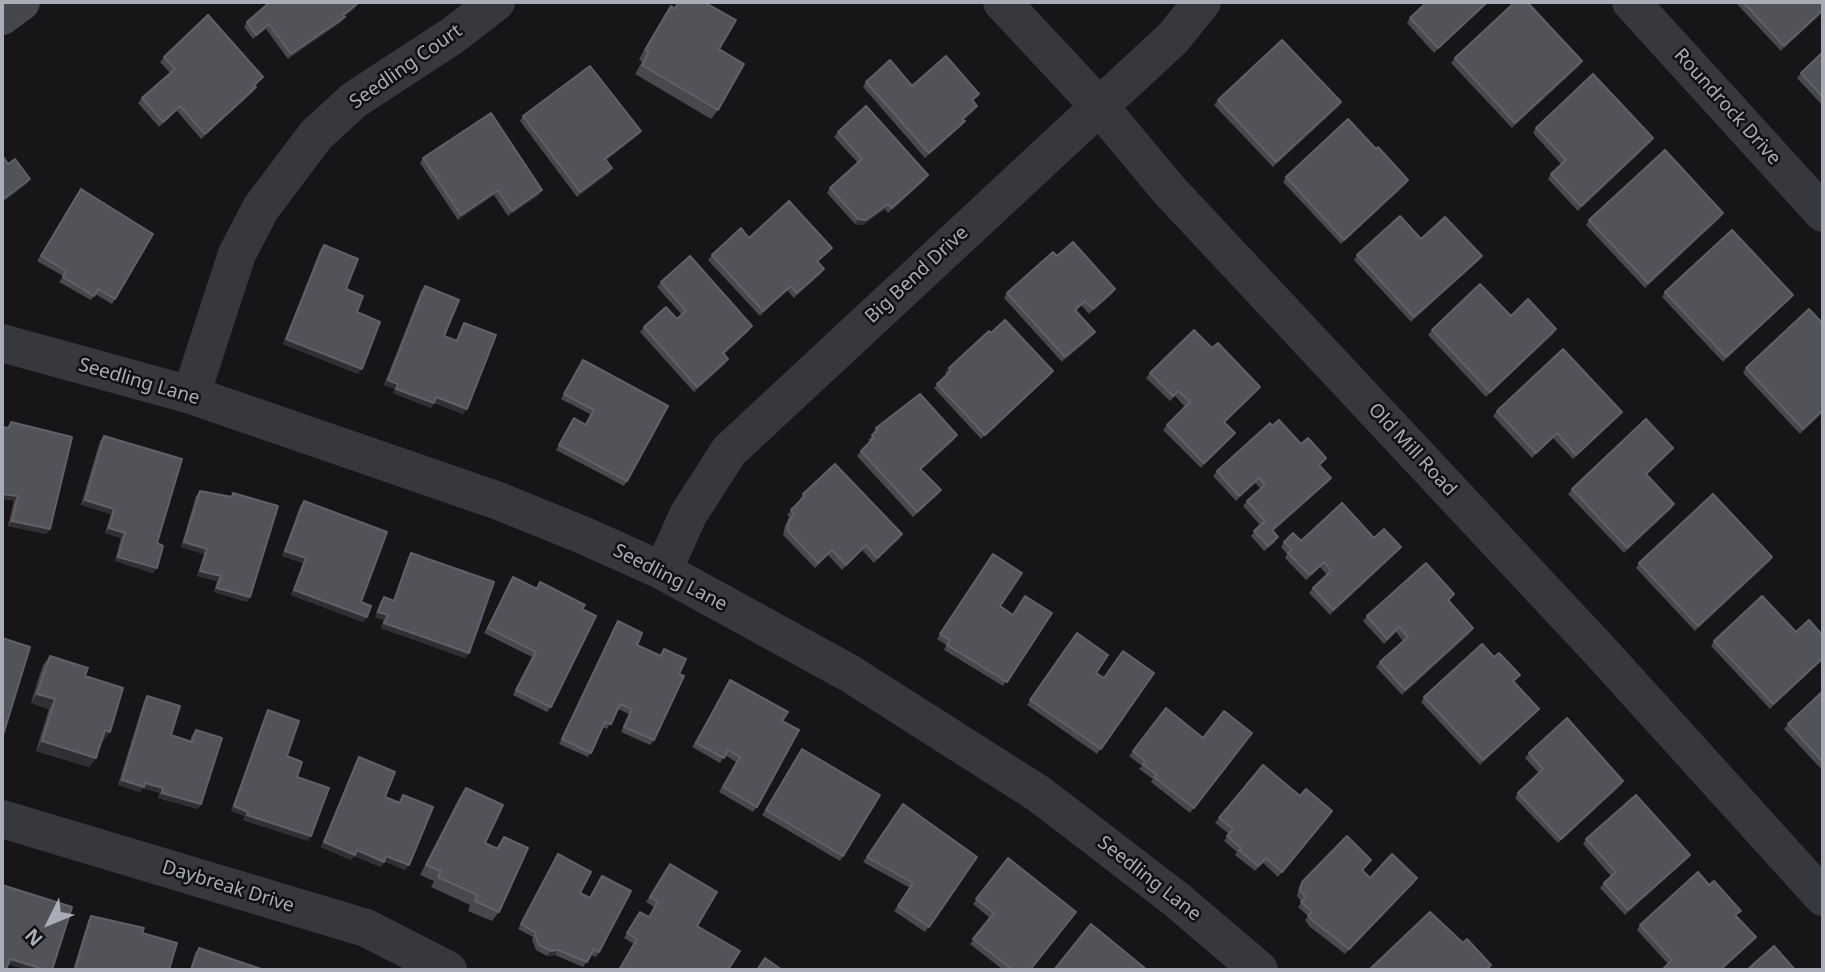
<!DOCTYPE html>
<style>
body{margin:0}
#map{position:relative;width:1825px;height:972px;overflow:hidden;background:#161618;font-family:"Noto Sans",sans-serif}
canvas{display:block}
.frame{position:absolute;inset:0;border:4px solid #a8adb8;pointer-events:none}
.north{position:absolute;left:14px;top:888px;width:70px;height:70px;-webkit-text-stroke:5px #111113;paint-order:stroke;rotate:227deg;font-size:19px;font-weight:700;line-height:28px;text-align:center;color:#a8adb8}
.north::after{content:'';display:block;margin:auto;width:24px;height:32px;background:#a8adb8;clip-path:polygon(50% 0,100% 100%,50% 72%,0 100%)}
</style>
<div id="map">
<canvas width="1825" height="972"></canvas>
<div class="frame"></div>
<div class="north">N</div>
</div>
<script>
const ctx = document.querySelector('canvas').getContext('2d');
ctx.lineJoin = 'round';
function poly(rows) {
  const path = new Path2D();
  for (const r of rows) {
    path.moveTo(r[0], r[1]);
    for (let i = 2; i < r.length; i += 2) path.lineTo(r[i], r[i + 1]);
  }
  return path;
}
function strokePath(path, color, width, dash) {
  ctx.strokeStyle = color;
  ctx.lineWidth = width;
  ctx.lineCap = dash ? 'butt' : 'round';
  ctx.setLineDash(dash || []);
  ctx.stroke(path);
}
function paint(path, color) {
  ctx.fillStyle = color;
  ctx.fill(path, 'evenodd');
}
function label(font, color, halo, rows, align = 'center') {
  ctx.font = font + ' "Noto Sans",sans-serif';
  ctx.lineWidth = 5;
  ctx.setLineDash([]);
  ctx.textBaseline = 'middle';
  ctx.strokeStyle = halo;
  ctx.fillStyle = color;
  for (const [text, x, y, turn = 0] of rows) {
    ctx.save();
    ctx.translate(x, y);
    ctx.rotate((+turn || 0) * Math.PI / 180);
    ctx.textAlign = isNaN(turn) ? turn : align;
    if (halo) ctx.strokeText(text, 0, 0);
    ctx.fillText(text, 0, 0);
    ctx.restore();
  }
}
const minor = poly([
 [1631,2,1823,213],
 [2,343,191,395,496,500,585,536,663,571,849,673,1039,794,1177,900,1259,970],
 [191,395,237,254,261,208,316,135,354,100,452,36,496,2],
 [663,571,688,515,729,451,1174,37,1202,2],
 [2,819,366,928,448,970]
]);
const tertiary = poly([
 [1002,2,1099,106,1169,190,1602,653,1823,897]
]);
const secondary = poly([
 [2,16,21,2]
]);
const wall = poly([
 [677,2,704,2,719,49,718,110,711,119,635,74,642,62,639,59,664,16,671,6,674,8],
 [1425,2,1489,2,1434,53,1407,23,1410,18,1426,3],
 [1735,2,1823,2,1781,51],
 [357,4,354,9,344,16,345,17,341,22,288,59,266,29,253,39,244,27,247,22],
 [1823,52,1823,106,1797,78,1801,73],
 [164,57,263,77,255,86,256,87,253,92,201,139,177,111,159,127,138,103,142,98,170,73,160,62],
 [1455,58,1582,61,1579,66,1512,128,1451,63],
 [866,82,912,86,979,94,973,101,974,111,963,120,965,121,961,126,925,158,863,87],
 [1218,100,1341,102,1338,107,1273,167,1214,105],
 [523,116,641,131,637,136,606,160,612,168,609,173,577,197,520,121],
 [1536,128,1650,143,1578,211,1548,179,1551,174,1561,164,1533,133],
 [838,132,928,175,925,180,888,213,885,209,863,225,855,224,827,193,830,188,858,163,834,137],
 [423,158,539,195,508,216,494,195,458,220,420,163],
 [1286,177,1405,185,1341,244,1283,182],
 [77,194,115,299,112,304,95,294,91,300,59,282,63,276,37,261],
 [1723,213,1720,218,1645,288,1586,225,1589,220],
 [749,238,829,252,817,262,824,269,820,274,794,298,787,290,760,316,708,260,712,255],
 [1421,239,1482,256,1478,261,1411,322,1354,260,1357,255],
 [324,245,357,312,358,374,283,344,320,250],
 [1057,256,1115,289,1112,294,1089,314,1081,305,1076,311,1095,332,1091,337,1062,362,1004,298,1007,293],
 [661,282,749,331,724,354,728,359,725,364,694,392,640,332,644,327,677,319,682,315,657,287],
 [425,286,444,336,456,340,461,328,464,323,467,409,463,414,434,403,431,408,393,393,395,389,384,385,421,291],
 [1665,292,1789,300,1723,362,1662,297],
 [1511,316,1553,334,1486,397,1428,335,1432,330],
 [1823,324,1823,412,1800,434,1743,373,1746,368],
 [583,360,627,481,624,486,556,450,574,418,585,424,590,414,561,399],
 [949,368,1049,376,981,439,934,388,947,375,945,373],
 [1150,373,1257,391,1224,423,1231,438,1201,468,1163,430,1167,425,1185,407,1175,396,1170,401,1146,378],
 [1497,411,1622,412,1618,417,1573,459,1553,438,1532,458,1493,416],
 [11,422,50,529,46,534,8,526,14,501,7,428],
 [1272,426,1301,444,1326,458,1320,466,1331,478,1327,483,1273,531,1275,542,1264,551,1251,536,1260,525,1243,506,1247,501,1261,489,1255,483,1236,501,1213,476,1217,471],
 [876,428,954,440,921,470,941,490,937,495,913,517,857,456,861,451,870,442,868,440,874,434,873,433],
 [104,436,157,543,153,573,115,561,121,538,105,533,111,514,81,505,100,441],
 [1673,448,1669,453,1646,475,1671,509,1624,553,1568,494,1572,489],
 [200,491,230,497,233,493,247,602,214,592,217,581,197,576,204,554,181,547,196,496],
 [803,494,902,534,899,539,874,563,862,550,842,570,828,555,815,568,783,535,785,525,790,518,787,515,801,500,800,499],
 [304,501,361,602,367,617,363,622,291,595,303,563,282,556,300,506],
 [1374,538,1401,547,1397,552,1330,615,1309,593,1313,588,1327,575,1320,567,1306,580,1285,558,1287,554,1281,547,1284,542],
 [411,553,469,653,465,658,381,628,384,620,375,617,380,602,384,597,393,601,408,558],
 [993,554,1000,606,1013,615,1052,613,1003,686,944,650,946,645,937,639],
 [1772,557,1769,562,1695,631,1636,568,1639,563],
 [513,577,536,588,540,582,582,609,551,707,547,712,513,695,532,657,484,633],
 [1454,594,1449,601,1470,633,1402,695,1376,667,1380,662,1403,641,1396,632,1384,644,1363,621,1367,616],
 [618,621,637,645,660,656,664,649,679,674,654,740,650,745,621,732,629,714,618,709,607,729,603,727,588,757,559,744,615,626],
 [1796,632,1823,636,1823,659,1770,709,1711,646,1714,641],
 [1077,633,1096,673,1103,678,1154,673,1097,754,1027,705],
 [50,656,85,676,110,732,103,741,101,741,96,758,89,767,36,751,49,709,31,703,43,665],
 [730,680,782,721,757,807,753,812,719,792,736,762,725,755,720,763,692,747],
 [1516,680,1514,682,1535,714,1480,765,1421,702,1424,697],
 [1823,691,1823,771,1784,729,1788,724],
 [147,696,171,735,190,741,192,735,196,730,201,804,198,809,158,798,160,793,143,788,140,792,118,785,144,701],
 [1166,708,1203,738,1252,733,1190,813,1151,782,1153,779,1139,769,1142,766,1129,756],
 [268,710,287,756,308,841,243,820,245,816,231,811,265,715],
 [1529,753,1620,786,1558,843,1515,798,1518,793,1539,773,1525,758],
 [799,754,843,856,840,861,762,815],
 [359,757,385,797,399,802,403,795,409,865,405,870,384,861,381,867,354,856,351,860,321,847,356,762],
 [466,788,485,843,496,848,504,837,499,912,492,921,468,911,470,905,431,887,434,881,420,875,459,798],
 [1300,796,1329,816,1278,877,1263,863,1255,871,1235,855,1237,852,1224,841,1229,834,1215,823,1219,818],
 [903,804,977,857,925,932,894,911,910,888,863,862],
 [1586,839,1690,855,1686,860,1625,915,1600,888,1604,883,1611,876,1583,844],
 [558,854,580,893,590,898,602,876,599,952,596,957,591,955,583,967,555,955,547,956,536,950,532,940,533,937,518,929],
 [1008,858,1030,970,1003,970,970,944,990,918,973,904],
 [670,864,717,892,634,944,624,938,640,912,649,917,654,907,646,902],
 [1368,865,1362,871,1370,878,1414,883,1345,954,1309,926,1305,920,1308,916,1298,907,1302,902,1297,896,1299,887,1302,882],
 [91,916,142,933,169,970,73,970,88,921],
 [1736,916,1756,937,1752,942,1668,964,1637,930,1640,925],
 [199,948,264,970,190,970,195,953]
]);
const shadedWall = poly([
 [1487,2,1489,2,1434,53,1438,48],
 [357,4,354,9,339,20,343,15],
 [1823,10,1823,12,1781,51,1784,46],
 [345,17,341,22,288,59,291,54],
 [269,24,266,29,253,39,256,35],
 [1582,61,1579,66,1512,128,1515,123],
 [256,87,253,92,201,139,205,134],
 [1341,102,1338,107,1273,167,1276,162],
 [180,106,177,111,159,127,163,122],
 [977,106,974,111,959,124,962,119],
 [965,121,961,126,925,158,929,153],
 [641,131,637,136,601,164,605,159],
 [1653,138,1650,143,1578,211,1581,206],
 [612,168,609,173,577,197,580,192],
 [928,175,925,180,888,213,892,208],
 [30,179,27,184,2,203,2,200],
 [1408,180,1405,185,1341,244,1344,240],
 [498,190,494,195,458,220,461,215],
 [542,190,539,195,508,216,512,211],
 [888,204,885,209,863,225,855,224,858,219],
 [1723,213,1720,218,1645,288,1648,283],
 [1482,256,1478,261,1411,322,1414,317],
 [824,269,820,274,794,298,797,293],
 [791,286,787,290,760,316,763,311],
 [1115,289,1112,294,1089,314,1093,309],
 [1793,295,1789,300,1723,362,1726,357],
 [752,326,749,331,719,357,723,353],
 [1556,329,1553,334,1486,397,1490,392],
 [1095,332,1091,337,1062,362,1065,357],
 [286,339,362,369,358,374,283,344],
 [728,359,725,364,694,392,697,387],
 [1053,371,1049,376,981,439,985,435],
 [388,380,398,384,395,389,384,385],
 [1260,387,1257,391,1220,427,1224,422],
 [396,389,434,403,431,408,393,393],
 [436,397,467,409,463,414,433,402],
 [1823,410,1823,412,1800,434,1803,429],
 [1622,412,1618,417,1573,459,1576,455],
 [1235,433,1231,438,1201,468,1204,463],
 [1557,433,1553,438,1532,458,1536,453],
 [957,435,954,440,917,474,920,469],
 [1673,448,1669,453,1642,479,1646,474],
 [1259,478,1255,483,1236,501,1239,496],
 [1331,478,1327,483,1269,535,1272,530],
 [941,490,937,495,913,517,917,512],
 [2,494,18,496,14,501,2,499],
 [85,500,114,509,111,514,81,505],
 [1674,504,1671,509,1624,553,1627,548],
 [12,521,50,529,46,534,8,526],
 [109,528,125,533,121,538,105,533],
 [902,534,899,539,874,563,877,558],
 [184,542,207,549,204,554,181,547],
 [866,545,862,550,842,570,846,565],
 [1401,547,1397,552,1330,615,1333,610],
 [285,551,306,558,303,563,282,556],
 [118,557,157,568,153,573,115,561],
 [1772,557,1769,562,1695,631,1698,626],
 [200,571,221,576,217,581,197,576],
 [217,588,250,597,247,602,214,592],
 [294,590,367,617,363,622,291,595],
 [378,612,388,615,384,620,375,617],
 [384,623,469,653,465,658,381,628],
 [1473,628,1470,633,1402,695,1405,690],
 [1823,658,1823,659,1770,709,1773,704],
 [37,694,55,699,49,709,31,703],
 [1539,709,1535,714,1480,765,1483,760],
 [105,730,110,732,103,741,98,740],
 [42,741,96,758,89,767,36,751],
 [122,780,145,783,163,788,160,793,143,788,140,792,118,785],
 [1623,781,1620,786,1558,843,1561,839],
 [162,793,201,804,198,809,158,798],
 [234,806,248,812,245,816,231,811],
 [247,815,311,836,308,841,243,820],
 [324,842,357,850,384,862,381,867,354,856,351,860,321,847],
 [1690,855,1686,860,1625,915,1628,910],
 [386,856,409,865,405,870,383,861],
 [1417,878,1414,883,1345,954,1349,949],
 [1756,937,1752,942,1722,970,1720,970],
 [558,950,555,955,547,956,551,951],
 [10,959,46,970,27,970,6,964]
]);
const building = poly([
 [270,2,355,2,357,4,343,15,345,17,291,54,269,24,256,35,247,22,270,2],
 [679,2,704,2,736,20,719,49,744,64,718,110,642,65,649,52,645,50,671,6,675,9,679,2],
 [1427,2,1487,2,1438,48,1410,18,1427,2],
 [1515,2,1527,2,1582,61,1515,123,1455,58,1515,2],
 [1743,2,1823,2,1823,10,1784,46,1743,2],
 [208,15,263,77,254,85,256,87,205,134,180,106,163,122,142,98,175,69,164,57,208,15],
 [1282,40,1341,102,1276,162,1218,100,1282,40],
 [1823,52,1823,97,1801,73,1823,52],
 [946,56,979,94,972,100,977,106,962,119,965,121,929,153,866,82,890,60,912,86,946,56],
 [590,66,641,131,605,159,612,168,580,192,523,116,590,66],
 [1593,74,1653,138,1581,206,1551,174,1566,160,1536,128,1593,74],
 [866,106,928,175,892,208,888,204,866,220,858,219,830,188,862,159,838,132,866,106],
 [491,113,542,190,512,211,498,190,461,215,423,158,491,113],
 [1348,119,1376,149,1378,147,1408,180,1344,240,1286,177,1348,119],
 [1665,150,1723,213,1648,283,1589,220,1665,150],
 [2,155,8,164,15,159,30,179,2,200,2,155],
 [81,189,153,234,115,299,98,289,94,296,63,277,66,271,41,256,81,189],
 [789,201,832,248,817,261,824,269,797,293,791,286,763,311,712,255,741,228,749,238,789,201],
 [1400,216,1421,239,1445,217,1482,256,1414,317,1357,255,1400,216],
 [1732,230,1793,295,1726,357,1665,292,1732,230],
 [1073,242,1115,289,1093,309,1085,301,1075,310,1095,332,1065,357,1007,293,1053,252,1057,256,1073,242],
 [324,245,358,259,346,289,363,296,357,312,380,322,362,369,286,339,324,245],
 [690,256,752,326,723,353,728,359,697,387,644,327,666,307,677,319,686,311,661,282,690,256],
 [1480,284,1511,316,1528,299,1556,329,1490,392,1432,330,1480,284],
 [425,286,459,300,444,336,457,341,464,323,496,335,467,409,436,397,434,403,396,389,398,384,388,380,425,286],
 [1809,309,1823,324,1823,410,1803,429,1746,368,1809,309],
 [1005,320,1053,371,985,435,937,384,951,371,949,368,989,331,991,333,1005,320],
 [1194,330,1212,348,1218,343,1260,387,1224,422,1235,433,1204,463,1167,425,1190,402,1178,391,1173,396,1150,373,1194,330],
 [1563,349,1622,412,1576,455,1557,433,1536,453,1497,411,1563,349],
 [583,360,668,406,627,481,559,445,574,418,586,425,594,410,564,394,583,360],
 [920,394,957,435,920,469,941,490,917,512,861,451,874,438,872,435,878,430,876,428,920,394],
 [1646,419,1673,448,1646,474,1674,504,1627,548,1572,489,1646,419],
 [1279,420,1301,444,1308,438,1326,458,1319,465,1331,478,1272,530,1278,537,1268,546,1254,531,1265,521,1247,501,1265,485,1259,478,1239,496,1217,471,1270,423,1272,426,1279,420],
 [11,422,72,437,50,529,12,521,18,496,2,494,2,427,9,428,11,422],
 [104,436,182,459,157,543,163,546,157,568,118,557,125,533,109,528,114,509,85,500,104,436],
 [835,464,902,534,877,558,866,545,846,565,832,550,818,563,787,530,789,520,794,514,791,510,805,496,803,494,835,464],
 [200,491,232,497,233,493,278,506,250,597,217,588,221,576,200,571,207,549,184,542,200,491],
 [1713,494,1772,557,1698,626,1639,563,1713,494],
 [304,501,387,532,361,602,371,606,367,617,294,590,306,558,285,551,304,501],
 [1342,503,1374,538,1384,529,1401,547,1333,610,1313,588,1331,571,1324,562,1310,575,1288,553,1292,550,1284,542,1293,533,1301,541,1342,503],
 [411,553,494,582,469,653,384,623,388,615,378,612,384,597,394,601,411,553],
 [993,554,1022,573,1000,606,1013,615,1025,596,1052,613,1007,682,947,645,950,640,940,634,993,554],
 [1426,563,1454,594,1448,600,1473,628,1405,690,1380,662,1408,637,1399,627,1387,639,1367,616,1426,563],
 [513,577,537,589,540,582,585,605,582,609,596,616,551,707,516,690,536,652,488,628,513,577],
 [1762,596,1796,632,1809,620,1823,636,1823,658,1773,704,1714,641,1762,596],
 [618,621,642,633,637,645,661,656,664,649,686,659,679,674,684,676,654,740,624,727,632,709,620,704,611,724,605,722,591,753,562,739,618,621],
 [1077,633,1108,655,1096,673,1104,678,1123,651,1154,673,1101,749,1030,700,1077,633],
 [2,638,30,647,3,735,2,734,2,638],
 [1482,644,1494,657,1499,653,1520,675,1513,681,1539,709,1483,760,1424,697,1482,644],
 [50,656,88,668,85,676,123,688,110,732,105,730,96,758,42,741,55,699,37,694,50,656],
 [730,680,788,712,782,721,799,730,757,807,723,787,740,757,728,750,724,758,696,743,730,680],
 [1823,691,1823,762,1788,724,1823,691],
 [147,696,180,706,171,735,192,742,196,730,222,738,201,804,162,793,163,788,145,783,144,787,122,780,147,696],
 [1166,708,1203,738,1224,711,1252,733,1194,808,1154,777,1157,775,1143,764,1145,761,1133,751,1166,708],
 [268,710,299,721,287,756,302,762,297,777,329,788,311,836,247,815,248,812,234,806,268,710],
 [1567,718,1623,781,1561,839,1518,793,1543,769,1529,753,1567,718],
 [802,749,880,795,843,856,766,810,802,749],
 [359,757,395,772,385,797,400,803,403,795,433,807,409,865,386,856,384,862,357,850,355,855,324,842,359,757],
 [1263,765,1300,796,1306,789,1332,811,1282,872,1266,858,1258,866,1239,850,1241,848,1227,836,1233,829,1219,818,1263,765],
 [466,788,503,805,485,843,498,849,504,837,528,848,499,912,475,901,477,895,438,877,441,871,426,865,466,788],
 [1636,795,1690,855,1628,910,1604,883,1616,872,1586,839,1636,795],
 [903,804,977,857,929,927,898,906,913,883,867,857,903,804],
 [1347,836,1371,860,1362,870,1370,878,1392,854,1417,878,1349,949,1313,921,1308,915,1312,912,1301,902,1306,897,1300,891,1302,882,1347,836],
 [558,854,591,872,580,893,590,898,602,876,631,891,599,952,594,949,587,962,558,950,551,951,539,945,535,935,536,933,521,924,558,854],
 [1008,858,1076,912,1030,970,1013,970,973,939,994,913,976,899,1008,858],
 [670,864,717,892,697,926,740,951,728,970,619,970,637,939,627,933,640,912,649,917,658,902,650,897,670,864],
 [1698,872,1709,885,1714,881,1741,911,1735,915,1756,937,1720,970,1662,970,1672,960,1640,925,1698,872],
 [2,885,72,907,52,970,46,970,10,959,6,970,2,970,2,885],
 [1430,912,1463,943,1467,939,1491,965,1486,970,1369,970,1430,912],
 [91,916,144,928,142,933,177,943,169,970,80,970,75,969,91,916],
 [1091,924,1147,970,1054,970,1091,924],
 [1774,946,1795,970,1747,970,1774,946],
 [199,948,264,970,191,970,199,948],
 [765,958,782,970,757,970,765,958]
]);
const streetNames = [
 ["Seedling Court",406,67,-35],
 ["Roundrock Drive",1727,107,48],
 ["Big Bend Drive",917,275,-43],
 ["Seedling Lane",139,382,16],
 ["Old Mill Road",1412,450,47],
 ["Seedling Lane",670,578,27],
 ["Seedling Lane",1149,879,38],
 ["Daybreak Drive",228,887,17]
];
strokePath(minor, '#37383d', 38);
strokePath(tertiary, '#37383d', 38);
strokePath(secondary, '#45474d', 38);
paint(wall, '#47494d');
paint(shadedWall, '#2f3033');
paint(building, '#525359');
strokePath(building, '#5f6168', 2);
label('19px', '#a8adb8', '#111113', streetNames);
</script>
